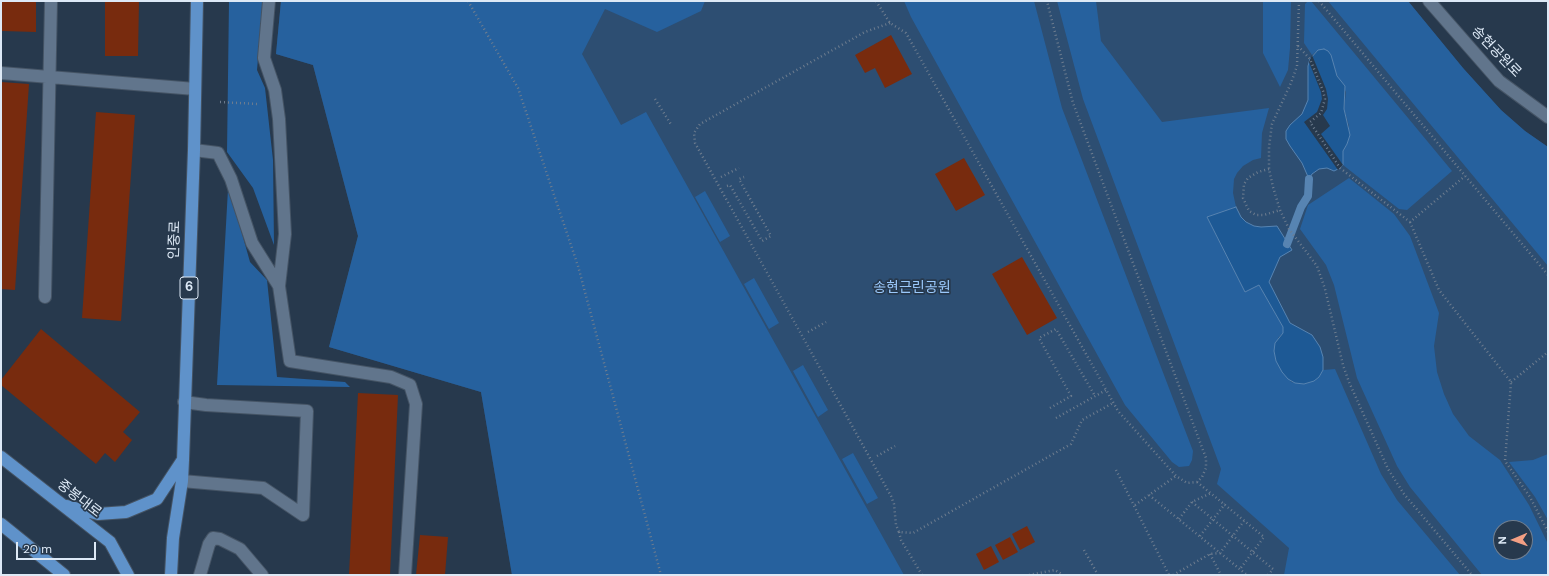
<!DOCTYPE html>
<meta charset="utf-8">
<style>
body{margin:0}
#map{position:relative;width:1549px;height:576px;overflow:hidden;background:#27394d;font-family:"DM Sans",sans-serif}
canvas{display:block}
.frame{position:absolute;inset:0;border:2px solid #dde9f6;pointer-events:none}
.north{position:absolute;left:1493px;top:520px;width:40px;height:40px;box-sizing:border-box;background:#27394d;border:1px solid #707f91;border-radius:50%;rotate:268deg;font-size:11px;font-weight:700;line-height:16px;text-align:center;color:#dde9f6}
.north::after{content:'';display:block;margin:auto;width:14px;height:18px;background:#f39f84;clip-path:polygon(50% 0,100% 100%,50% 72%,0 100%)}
.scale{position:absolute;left:16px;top:542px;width:80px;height:18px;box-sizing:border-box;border:2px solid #dde9f6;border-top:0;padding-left:5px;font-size:12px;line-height:14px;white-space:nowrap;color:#dde9f6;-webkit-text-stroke:3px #27394d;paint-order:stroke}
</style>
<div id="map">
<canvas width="1549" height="576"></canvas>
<div class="frame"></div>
<div class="north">N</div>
<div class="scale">20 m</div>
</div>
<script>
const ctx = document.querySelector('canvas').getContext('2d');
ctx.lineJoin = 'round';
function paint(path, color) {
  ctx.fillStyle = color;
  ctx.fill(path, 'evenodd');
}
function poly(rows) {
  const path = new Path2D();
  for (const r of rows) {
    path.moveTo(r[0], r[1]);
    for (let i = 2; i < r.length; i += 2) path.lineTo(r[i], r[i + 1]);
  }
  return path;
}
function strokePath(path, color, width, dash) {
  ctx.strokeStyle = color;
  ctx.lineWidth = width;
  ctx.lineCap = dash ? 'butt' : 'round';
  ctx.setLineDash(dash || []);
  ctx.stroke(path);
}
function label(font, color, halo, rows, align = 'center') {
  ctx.font = font + ' "DM Sans","Noto Sans KR",sans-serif';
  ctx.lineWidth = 3.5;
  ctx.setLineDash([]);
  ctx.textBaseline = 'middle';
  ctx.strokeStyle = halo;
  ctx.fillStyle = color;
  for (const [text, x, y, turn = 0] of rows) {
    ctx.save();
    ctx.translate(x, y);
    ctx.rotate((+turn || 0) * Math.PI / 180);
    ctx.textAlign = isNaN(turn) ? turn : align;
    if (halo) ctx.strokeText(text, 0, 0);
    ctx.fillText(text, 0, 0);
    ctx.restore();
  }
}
const green = poly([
 [281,1,1408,1,1463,68,1501,110,1525,131,1548,147,1548,575,512,575,481,392,329,347,358,236,313,65,276,54],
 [1501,528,1525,528,1525,552,1501,552]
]);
const forest = poly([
 [229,1,263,1,257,70,265,88,273,160,274,245,253,188,227,152],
 [281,1,705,1,701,11,657,32,605,9,582,54,621,125,646,112,904,575,512,575,481,392,329,347,358,236,313,65,276,54],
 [904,1,1034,1,1062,108,1193,451,1192,460,1189,466,1179,467,1172,462,1125,405,911,17],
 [1057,1,1096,1,1101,41,1162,122,1269,108,1262,133,1261,158,1253,160,1243,166,1237,173,1234,179,1233,193,1236,207,1207,217,1245,292,1259,285,1283,327,1283,333,1278,338,1291,382,1304,384,1308,383,1319,377,1323,370,1335,369,1381,474,1397,500,1460,575,1284,575,1289,548,1217,484,1221,469,1083,99],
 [1263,1,1291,1,1290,48,1288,70,1280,87,1263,53],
 [1308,1,1311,1,1452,171,1407,210,1399,209,1343,165,1343,151,1347,144,1349,126,1344,109,1346,92,1335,71,1331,55,1318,50,1312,55,1304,43,1305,4],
 [1328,1,1408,1,1463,68,1501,110,1525,131,1548,147,1548,266],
 [1349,178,1394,214,1410,236,1439,313,1434,346,1437,372,1444,394,1453,414,1469,436,1500,460,1529,505,1548,544,1548,575,1482,575,1410,487,1397,466,1357,378,1334,285,1326,265,1300,229,1308,205],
 [1501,528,1525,528,1525,552,1501,552],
 [228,189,231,194,250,262,267,280,277,377,345,382,350,387,217,385],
 [705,191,730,236,720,242,695,197],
 [754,278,779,323,769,329,744,284],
 [803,365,828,410,818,417,793,371],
 [853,453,878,498,867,504,842,459],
 [1548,454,1548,520,1535,497,1509,462,1533,460]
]);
const water = poly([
 [1324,49,1328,51,1331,55,1337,76,1345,86,1344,109,1350,135,1347,144,1343,151,1343,165,1340,168,1334,171,1327,168,1319,169,1312,174,1309,179,1302,163,1290,146,1286,139,1286,131,1290,125,1302,114,1308,100,1308,66,1310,59,1318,50,1324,49],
 [1236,207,1241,217,1246,222,1254,226,1261,227,1277,226,1292,250,1280,257,1269,282,1290,323,1312,335,1320,347,1323,357,1323,370,1319,377,1314,381,1304,384,1295,383,1288,379,1282,372,1276,361,1274,351,1275,343,1283,333,1283,327,1259,285,1245,292,1207,217,1236,207]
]);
const pier = poly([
 [1312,55,1326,89,1328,99,1327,109,1323,115,1330,126,1321,134,1343,165,1338,170,1304,122,1317,112,1322,99,1321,92,1309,62]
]);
const stream = poly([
 [1287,244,1301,207,1308,196,1309,179]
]);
const building = poly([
 [2,1,36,1,36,32,2,31],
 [105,1,139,1,138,56,105,56],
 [891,35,912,74,885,88,875,68,865,73,855,55],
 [1,82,29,84,15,290,1,289],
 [96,112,135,115,121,321,82,318],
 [964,158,985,195,956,211,935,174],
 [1022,257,1057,318,1027,335,992,274],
 [41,329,140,412,123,432,132,440,115,462,105,453,96,464,1,385,1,380],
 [358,393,398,395,390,575,349,575],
 [1027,526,1035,542,1020,550,1012,534],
 [420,535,448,537,445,575,416,575],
 [1010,537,1018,552,1003,560,995,545],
 [991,546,999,562,984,570,976,554]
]);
const path = poly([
 [468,1,518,88,578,266,661,575],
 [876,1,890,23,906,33,1118,411,1176,476,1187,483,1197,482,1202,477,1206,468,1206,458,1073,103,1047,1],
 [1299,1,1297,66,1291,83,1272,124,1269,147,1269,169,1273,187,1280,210,1289,229,1317,266,1325,289,1343,365,1349,382,1388,469,1404,494,1472,575],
 [1319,1,1548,275],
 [890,23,865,32,700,124,694,133,695,143,891,496,894,504,896,525,899,532,913,533,1071,444,1082,420,1113,403],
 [1298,46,1310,59,1323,91,1325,99,1321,113,1310,122,1340,168,1410,222,1465,176],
 [655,99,672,126],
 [220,102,257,104],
 [1269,169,1258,172,1248,178,1244,184,1243,198,1249,211,1256,215,1264,215,1280,210],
 [721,177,739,168],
 [727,186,730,185,762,241,771,236,739,179,744,177],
 [1410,222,1439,290,1511,382,1505,461,1530,497,1548,532],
 [808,332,826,322],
 [1511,382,1548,352],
 [1050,408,1071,396,1039,338,1056,329,1095,396],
 [1056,418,1106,390],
 [877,456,895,446],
 [1116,470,1169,575],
 [1197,482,1264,537,1240,569],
 [1149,495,1247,575],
 [1192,502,1273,569,1268,575],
 [1135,505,1176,476],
 [1179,519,1192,502,1211,493],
 [899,532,901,540,922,575],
 [1200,536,1225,504],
 [1084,550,1098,575],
 [1210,554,1221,575],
 [1029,575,1055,570,1063,575],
 [1173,575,1210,554,1220,553,1244,521]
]);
const minor = poly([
 [269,1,264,58,275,90,279,119,285,234,279,286,290,361,391,377,410,385,416,404,405,575],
 [1429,1,1499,81,1548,117],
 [1,73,195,89],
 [194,150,218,153,231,179,252,243,279,286],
 [45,297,51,1],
 [182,481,263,488,303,515,307,411,206,405,184,402],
 [200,575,209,544,213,538,220,539,240,549,262,575]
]);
const major = poly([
 [1,457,110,542,128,575],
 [67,506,98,514,126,512,157,499,182,461],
 [1,524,64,575],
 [171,575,173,538,182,481,183,460,194,150,197,1]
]);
const shields = [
 [189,288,18]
];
const shieldNames = [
 ["6",189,288]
];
const streetNames = [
 ["송현공원로",1496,52,46],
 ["인중로",175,240,-88],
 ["중봉대로",79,499,38]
];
const parkNames = [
 ["송현근린공원",912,288]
];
paint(green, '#2d4e72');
paint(forest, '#26619e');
paint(water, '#1d5995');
strokePath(water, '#5784b2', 1);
paint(pier, '#27394d');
strokePath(stream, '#5784b2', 8);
paint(building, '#782b0e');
strokePath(minor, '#455465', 14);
strokePath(major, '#455465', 14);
strokePath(path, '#6e7d8f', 2.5, [1, 3]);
strokePath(minor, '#61758c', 12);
strokePath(major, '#5f92ca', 12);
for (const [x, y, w] of shields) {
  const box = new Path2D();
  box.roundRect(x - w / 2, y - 11, w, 22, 3);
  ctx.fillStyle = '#27394d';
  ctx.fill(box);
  strokePath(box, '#dde9f6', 1);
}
label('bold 13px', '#dde9f6', null, shieldNames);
label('14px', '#dde9f6', '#27394d', streetNames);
label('14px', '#9ac8fb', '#27394d', parkNames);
</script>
